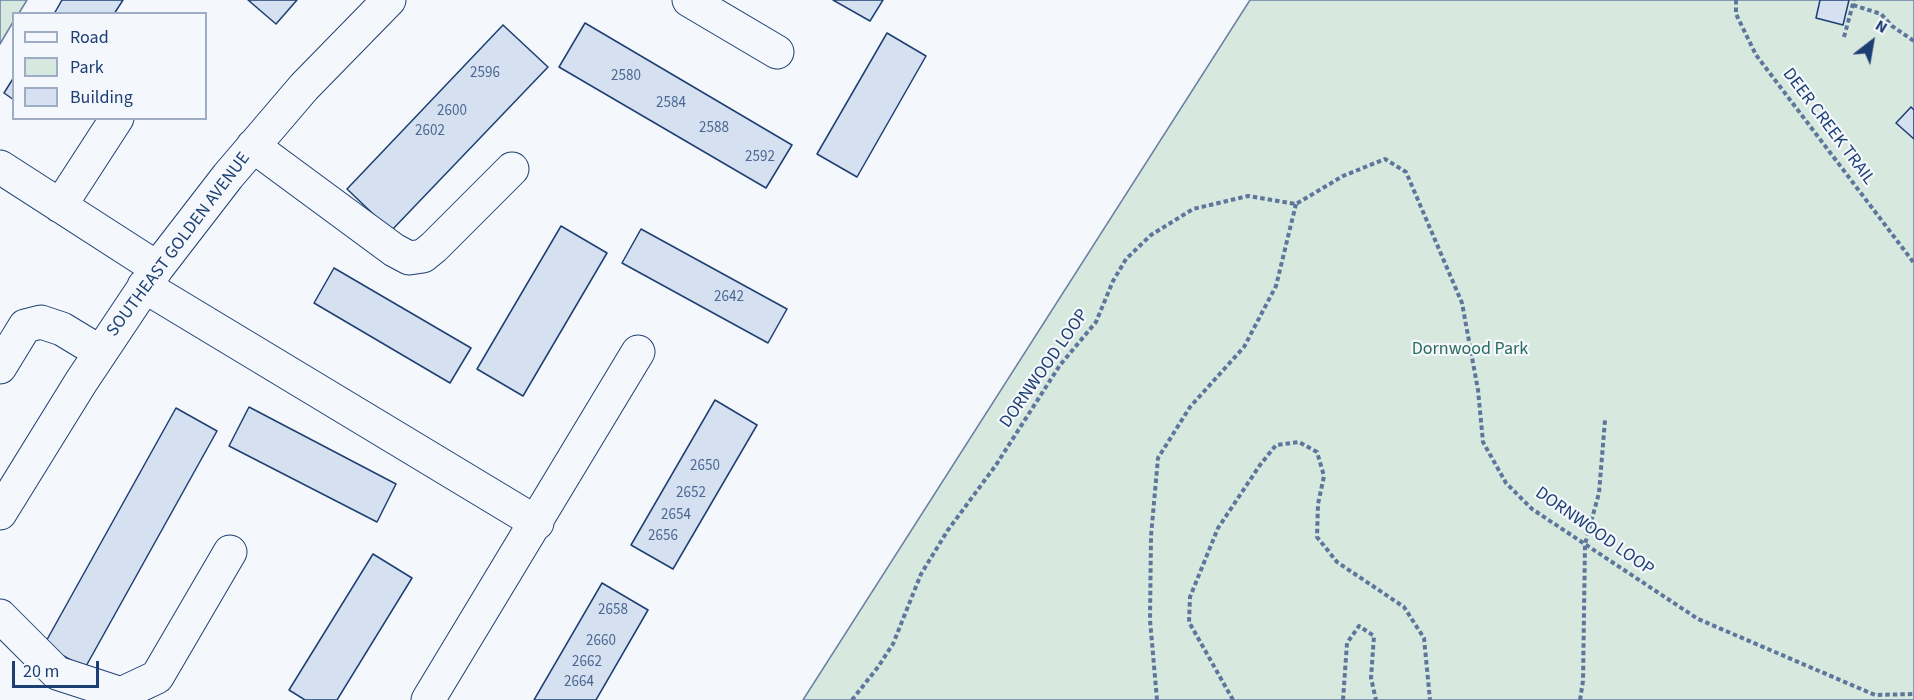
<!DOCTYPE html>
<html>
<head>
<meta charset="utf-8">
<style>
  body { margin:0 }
  #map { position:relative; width:1914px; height:700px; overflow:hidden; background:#f4f7fb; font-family:"Source Sans 3",sans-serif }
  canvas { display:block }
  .legend { position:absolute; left:12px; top:12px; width:195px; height:108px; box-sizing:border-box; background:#f4f7fb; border:2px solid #9eadc5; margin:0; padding:8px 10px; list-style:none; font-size:18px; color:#1d3f73 }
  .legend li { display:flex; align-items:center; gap:12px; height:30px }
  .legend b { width:30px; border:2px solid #9eadc5 }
  .north { position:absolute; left:1842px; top:12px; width:60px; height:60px; -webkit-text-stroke:4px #f4f7fb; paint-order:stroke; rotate:31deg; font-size:16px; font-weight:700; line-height:24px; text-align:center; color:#1d3f73 }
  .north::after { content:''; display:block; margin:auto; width:21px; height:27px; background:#1d3f73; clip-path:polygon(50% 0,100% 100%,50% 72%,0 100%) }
  .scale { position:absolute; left:12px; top:661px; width:87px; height:27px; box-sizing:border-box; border:3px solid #1d3f73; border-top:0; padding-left:8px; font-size:18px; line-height:21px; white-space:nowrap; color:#1d3f73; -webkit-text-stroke:4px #f4f7fb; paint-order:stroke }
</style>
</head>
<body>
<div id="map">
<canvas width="1914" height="700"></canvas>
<ul class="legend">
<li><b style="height:8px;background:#f4f7fb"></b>Road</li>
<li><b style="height:16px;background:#d7e8df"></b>Park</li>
<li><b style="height:16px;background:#d5e0f0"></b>Building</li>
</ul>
<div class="north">N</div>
<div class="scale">20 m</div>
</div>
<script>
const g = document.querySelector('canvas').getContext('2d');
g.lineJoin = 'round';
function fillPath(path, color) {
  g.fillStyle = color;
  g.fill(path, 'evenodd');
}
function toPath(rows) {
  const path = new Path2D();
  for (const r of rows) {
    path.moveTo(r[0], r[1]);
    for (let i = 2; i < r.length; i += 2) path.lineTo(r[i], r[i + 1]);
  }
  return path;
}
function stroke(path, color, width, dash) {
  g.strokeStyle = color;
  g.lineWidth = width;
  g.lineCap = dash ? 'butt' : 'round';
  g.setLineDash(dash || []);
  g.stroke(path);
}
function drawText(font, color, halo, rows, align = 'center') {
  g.font = font + ' "Source Sans 3",sans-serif';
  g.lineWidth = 4.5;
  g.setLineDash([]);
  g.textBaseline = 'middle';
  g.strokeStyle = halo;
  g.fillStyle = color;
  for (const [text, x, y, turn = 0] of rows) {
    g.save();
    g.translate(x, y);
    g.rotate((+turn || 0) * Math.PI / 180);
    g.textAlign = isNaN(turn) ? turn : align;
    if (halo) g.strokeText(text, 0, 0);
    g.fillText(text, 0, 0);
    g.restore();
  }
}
const green = toPath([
  [0,0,27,0,19,13,14,14,13,22,0,44,0,0],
  [1250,0,1914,0,1914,700,803,700,1250,0]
]);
fillPath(green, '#d7e8df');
stroke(green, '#687fa3', 1.5);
const building = toPath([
  [62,0,123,0,114,14,54,14,62,0],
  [248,0,297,0,276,24,248,0],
  [833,0,883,0,870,21,833,0],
  [1820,0,1849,0,1843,25,1816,18,1820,0],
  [585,23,792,145,766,188,559,67,585,23],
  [503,25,548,67,391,231,347,189,503,25],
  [887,33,926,56,857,177,817,154,887,33],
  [14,77,14,100,4,93,14,77],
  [1911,107,1914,110,1914,139,1896,123,1911,107],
  [561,226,607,253,523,396,477,369,561,226],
  [641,229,787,309,768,343,622,263,641,229],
  [334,268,471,348,450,383,314,303,334,268],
  [715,400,757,425,673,569,631,545,715,400],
  [249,407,396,484,377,522,229,446,249,407],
  [176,408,217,431,85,668,44,645,176,408],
  [373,554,412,578,337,700,305,700,289,690,373,554],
  [602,583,648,610,596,700,534,700,602,583]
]);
fillPath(building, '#d5e0f0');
stroke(building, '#1d3f73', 1.5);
const minor = toPath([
  [689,0,777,52],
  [253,146,394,250,409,258,423,256,434,247,512,169],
  [0,167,157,268],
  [60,206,117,118],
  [144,286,537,523],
  [0,367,25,326,41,322,62,329,100,352],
  [0,513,81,382,157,268,228,176,304,87,389,0],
  [0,616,57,673,121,694,157,677,230,552],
  [428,700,638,352]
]);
stroke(minor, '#1d3f73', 35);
stroke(toPath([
  [1736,0,1736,14,1756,55,1914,263],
  [1853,5,1881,14,1892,26,1914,41],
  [1844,37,1854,0],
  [852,700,878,667,893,644,921,574,948,530,996,465,1060,365,1096,322,1113,281,1126,259,1151,235,1193,209,1248,196,1296,204,1343,176,1385,159,1406,172,1462,303,1478,390,1483,442,1506,483,1532,509,1698,619,1875,695,1914,694],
  [1157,700,1150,620,1151,536,1158,458,1190,407,1244,347,1276,286,1296,204],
  [1233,700,1189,622,1190,597,1218,528,1260,465,1276,445,1299,442,1317,452,1324,476,1318,504,1317,537,1337,562,1404,607,1424,638,1430,700],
  [1343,700,1347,643,1359,626,1374,636,1371,678,1376,700],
  [1580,700,1583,681,1585,544,1599,493,1605,420]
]), '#5e769c', 4, [4.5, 3]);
stroke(minor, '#f4f7fb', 33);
drawText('15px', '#4b6792', null, [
  ["2596",485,74],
  ["2580",626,77],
  ["2584",671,104],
  ["2600",452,112],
  ["2588",714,129],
  ["2602",430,132],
  ["2592",760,158],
  ["2642",729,298],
  ["2650",705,467],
  ["2652",691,494],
  ["2654",676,516],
  ["2656",663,537],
  ["2658",613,611],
  ["2660",601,642],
  ["2662",587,663],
  ["2664",579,683]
]);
drawText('18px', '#1d3f73', '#f4f7fb', [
  ["DEER CREEK TRAIL",1828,127,53],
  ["SOUTHEAST GOLDEN AVENUE",179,245,-53],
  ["DORNWOOD LOOP",1045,369,-55],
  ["DORNWOOD LOOP",1594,532,35]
]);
drawText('18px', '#2c6c60', '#f4f7fb', [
  ["Dornwood Park",1470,350]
]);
</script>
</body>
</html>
